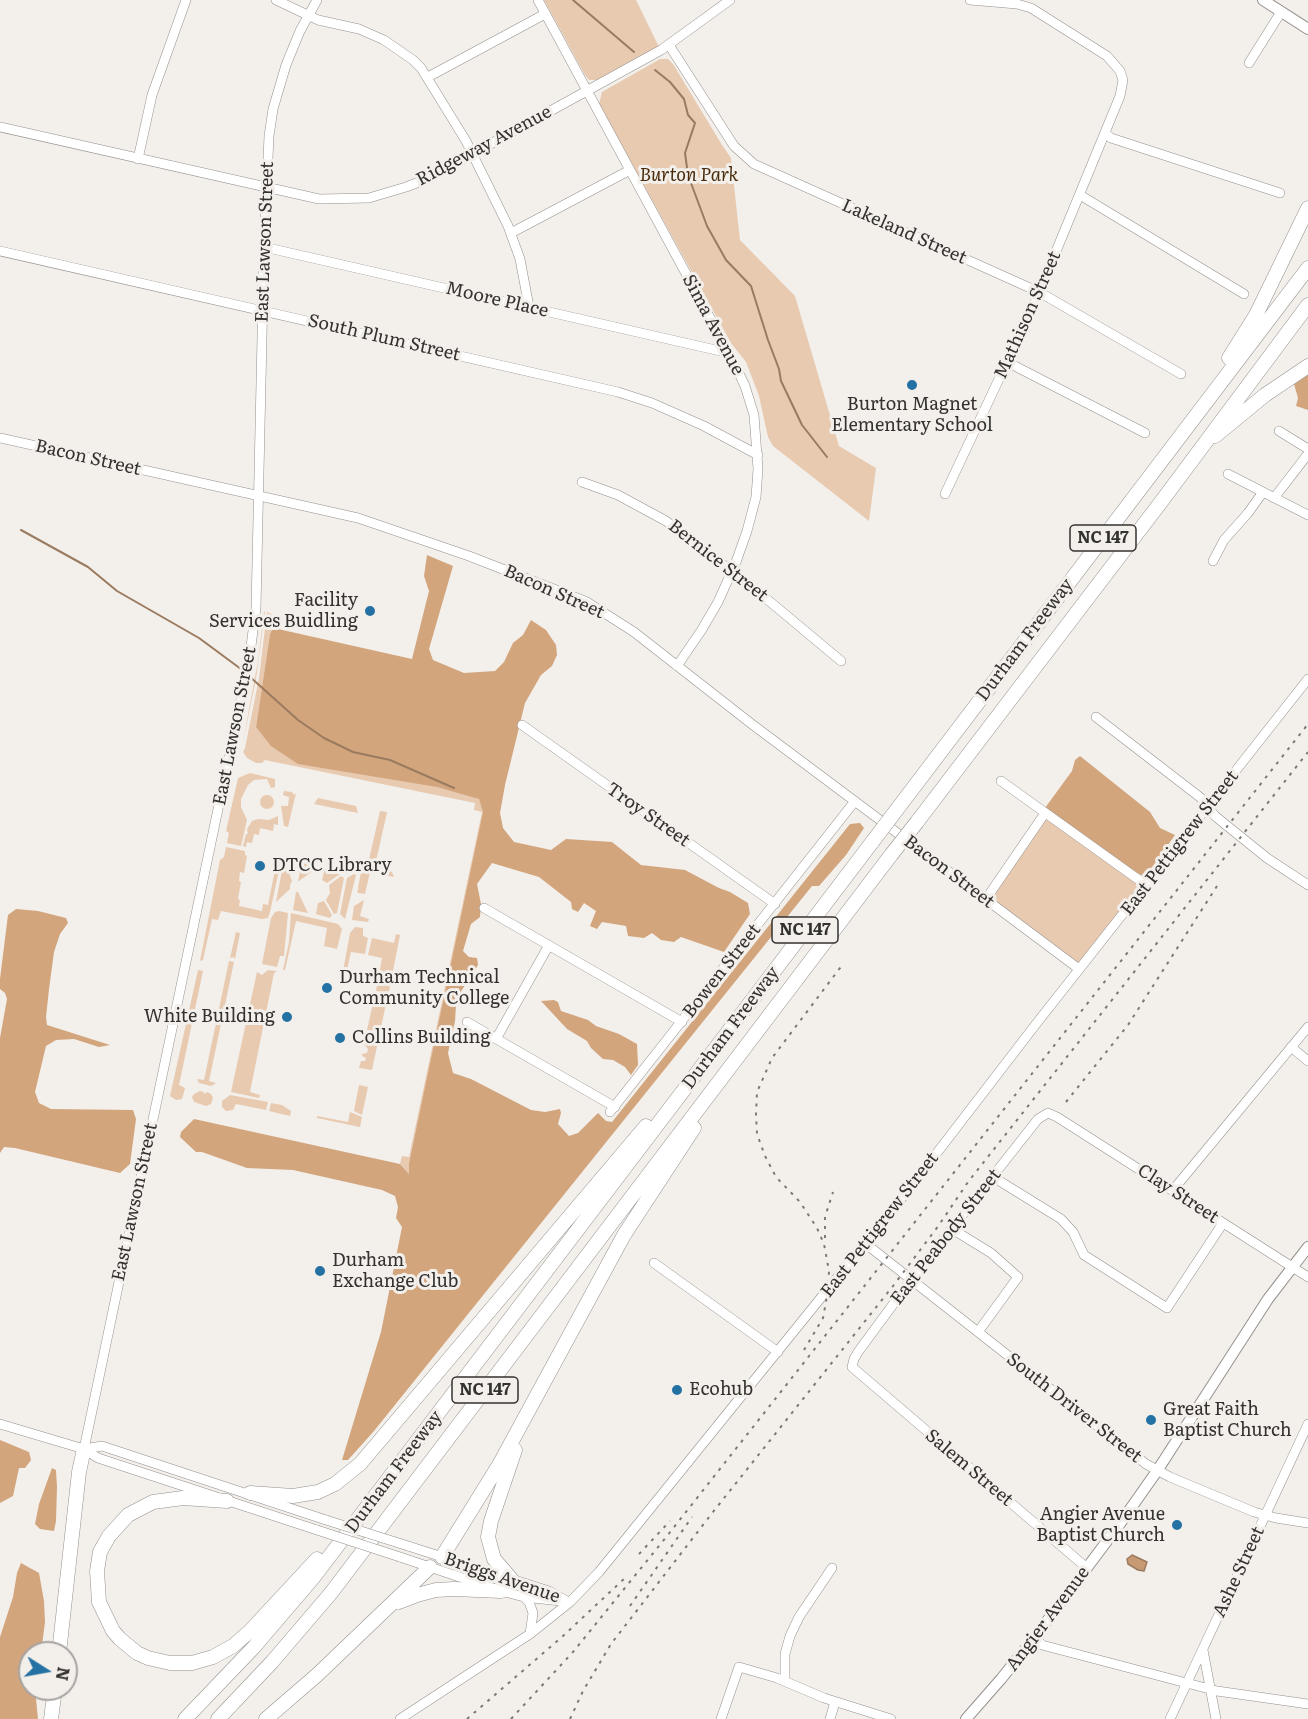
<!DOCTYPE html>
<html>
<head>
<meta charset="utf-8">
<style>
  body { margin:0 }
  #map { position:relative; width:1308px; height:1719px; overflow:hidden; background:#f3efeb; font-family:Literata,serif }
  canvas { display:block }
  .north { position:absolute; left:18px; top:1641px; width:60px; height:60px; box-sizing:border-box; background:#f3efeb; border:2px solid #a7a3a0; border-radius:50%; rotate:101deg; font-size:16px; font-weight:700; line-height:24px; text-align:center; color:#343230 }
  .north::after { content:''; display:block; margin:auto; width:21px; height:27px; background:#2471a3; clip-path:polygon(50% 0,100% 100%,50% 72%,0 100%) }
</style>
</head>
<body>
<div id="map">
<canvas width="1308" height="1719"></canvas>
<div class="north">N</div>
</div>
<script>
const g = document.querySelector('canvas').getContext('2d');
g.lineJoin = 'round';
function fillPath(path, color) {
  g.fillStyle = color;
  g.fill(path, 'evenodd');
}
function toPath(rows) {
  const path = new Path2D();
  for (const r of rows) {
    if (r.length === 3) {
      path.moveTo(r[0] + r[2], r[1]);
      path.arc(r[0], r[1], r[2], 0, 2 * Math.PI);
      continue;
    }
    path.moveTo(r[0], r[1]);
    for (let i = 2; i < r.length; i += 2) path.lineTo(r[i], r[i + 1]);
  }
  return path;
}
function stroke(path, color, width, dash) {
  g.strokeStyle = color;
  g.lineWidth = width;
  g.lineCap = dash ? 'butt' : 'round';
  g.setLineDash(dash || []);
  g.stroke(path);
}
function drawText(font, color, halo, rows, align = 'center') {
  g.font = font + ' Literata,serif';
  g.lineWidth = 6;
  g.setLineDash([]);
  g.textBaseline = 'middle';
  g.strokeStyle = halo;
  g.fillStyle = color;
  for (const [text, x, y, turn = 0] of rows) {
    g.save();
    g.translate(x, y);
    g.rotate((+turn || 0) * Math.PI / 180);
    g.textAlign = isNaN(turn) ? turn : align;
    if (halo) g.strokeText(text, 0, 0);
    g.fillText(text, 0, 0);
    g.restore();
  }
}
fillPath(toPath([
  [544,0,636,0,659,47,600,80,589,80,585,75],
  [660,59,668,59,673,64,722,145,731,158,740,240,795,296,839,446,876,468,869,521,773,446,768,437,759,396,746,362,731,343,599,104,602,92],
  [265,611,256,679,242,747,258,661,264,612],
  [267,612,277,617,270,634,256,727,437,787,470,795,479,799,484,812,409,1163,409,1174,400,1164,402,1156,409,1157,482,812,474,810,475,803,265,760,262,763,256,763,247,758,243,752,245,748,259,678],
  [250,773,275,779,275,787,271,788,267,779,254,780,248,785,241,799,241,807,247,820,241,846,227,843,229,833,226,831,238,778],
  [284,791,292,792,294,795,296,793,288,827,284,826,281,806,288,806,289,797,283,795],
  [267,802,7],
  [318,798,356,806,358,813,314,804],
  [380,811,387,812,375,866,368,864],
  [278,816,278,825,274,824,273,831,260,828,259,835,254,834,252,843,247,842,246,847,243,846,246,834,248,834,247,829,252,821,258,819,269,820],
  [1046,816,1143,885,1079,967,990,899],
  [226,847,245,851,245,855,247,856,244,873,240,872,239,881,241,882,238,899,240,900,239,906,262,911,263,904,268,905,277,860,281,861,270,912,268,918,262,919,221,911,218,920,212,919,203,960,200,961,220,860,224,857],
  [302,863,318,867,299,881,298,881],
  [283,865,286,865,292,881,290,885,290,889,276,902],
  [362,866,392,872,394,877,370,872,365,894,358,893,357,890,359,889,358,888],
  [325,868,340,871,340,874,327,883,322,880],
  [354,874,356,875,345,919,340,914,347,878],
  [341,876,344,878,337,913,334,914,326,900,330,893,329,885],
  [296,892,298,892,308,913,293,910],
  [364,900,360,916,369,919,368,922,352,920,354,906],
  [324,901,332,915,330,918,316,914,318,903],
  [279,911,288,913,284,956,280,956,277,967,262,964,271,918,275,912],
  [291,913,338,924,342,929,337,949,324,946,327,928,296,921,285,970,283,970,289,942],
  [355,927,363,928,363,936,368,938,365,954,351,952,344,983,341,982,350,933],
  [236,932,240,933,235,959,233,957,230,958],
  [396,934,400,935,389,991,385,993,376,991,382,958,368,955,372,938,394,943],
  [229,961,234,962,209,1081,216,1083,211,1086,199,1083,197,1079,204,1080],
  [198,970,203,971,179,1085,185,1088,184,1092,182,1099,176,1100,170,1096],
  [268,970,277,971,274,973,250,1092,260,1095,259,1098,231,1092,257,972,262,975],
  [375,994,387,999,372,1070,359,1068,361,1061,365,1061,366,1058,362,1056,362,1054,367,1053,368,1049,364,1044,369,1041,368,1035,371,1031,367,1030],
  [359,1085,368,1087,362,1115,354,1111],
  [200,1091,204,1092,204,1094,207,1092,211,1094,213,1098,211,1104,206,1106,194,1102,192,1097,194,1094],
  [230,1095,268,1102,266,1110,236,1104,233,1110,226,1111,222,1107,222,1101],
  [271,1103,282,1105,291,1111,290,1116,269,1111],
  [350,1112,362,1117,360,1127,317,1118,317,1116,348,1122]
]), '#e8cab1');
fillPath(toPath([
  [1308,374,1308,410,1296,406,1298,398,1294,384],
  [427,555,453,566,429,649,433,660,464,673,495,671,504,662,513,643,523,635,531,620,546,630,556,645,557,655,552,666,541,675,525,703,505,785,500,813,503,828,514,842,551,850,566,839,612,842,641,865,685,870,719,888,730,892,748,903,750,914,724,952,681,937,674,942,661,940,652,933,644,938,628,936,626,926,602,922,597,929,590,926,596,911,584,903,578,912,572,909,571,902,539,877,492,863,477,884,481,904,480,917,471,924,463,951,469,957,477,958,478,965,460,993,456,1005,455,1021,448,1053,453,1073,471,1079,531,1110,545,1112,560,1109,561,1113,558,1124,569,1136,578,1133,598,1113,606,1121,612,1122,850,824,860,823,864,828,846,855,819,886,812,886,374,1431,348,1460,342,1460,381,1332,402,1227,396,1218,398,1207,395,1196,382,1190,293,1170,247,1168,202,1152,196,1152,180,1137,181,1132,194,1119,400,1164,409,1174,409,1163,483,812,479,799,437,787,298,764,271,746,256,727,270,634,272,630,278,629,412,659,429,591,424,576],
  [1080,756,1150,812,1160,828,1175,835,1145,877,1130,869,1045,808,1072,771,1075,760],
  [16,909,38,911,66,918,68,923,60,934,54,952,49,989,46,1017,47,1025,110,1045,99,1047,74,1039,56,1040,46,1046,35,1092,39,1103,51,1109,133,1110,136,1119,130,1164,120,1173,15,1148,4,1147,0,1153,0,1038,7,999,5,993,0,989,0,979,8,915],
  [554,1000,558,1002,561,1011,588,1020,596,1026,619,1034,637,1044,638,1065,631,1075,625,1067,613,1060,603,1059,591,1048,587,1041,567,1029,541,1001],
  [0,1440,29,1452,31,1460,25,1468,19,1468,13,1496,0,1503],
  [52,1468,56,1470,57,1487,56,1521,54,1531,40,1529,35,1524,39,1504],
  [21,1563,39,1573,44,1601,45,1622,41,1653,30,1653,30,1689,35,1689,38,1719,0,1719,0,1637,13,1597,17,1573]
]), '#d2a57d');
const water = toPath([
  [1132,1555,1147,1562,1144,1571,1138,1570,1128,1564,1127,1559,1132,1555]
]);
fillPath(water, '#c79a73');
stroke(water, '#9b7b5f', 1.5);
stroke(toPath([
  [573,0,634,52],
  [655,70,670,82,684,99,688,115,695,123,685,153,688,175,707,226,726,260,751,286,768,340,779,369,781,381,802,425,827,457],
  [21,530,88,567,117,591,199,638,245,672],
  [249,676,298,720,324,738,353,752,390,760,454,788]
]), '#9b7b5f', 2);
const minor = toPath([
  [276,0,318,20,359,29,384,40,413,60,421,68,466,141,508,226,520,259,529,307],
  [538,0,729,353,745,386,754,415,758,469,756,497,747,531,736,562,718,602,701,631,677,666],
  [669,45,734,146,754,164,1039,292,1181,374],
  [1249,63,1281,12],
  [428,77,545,14],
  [0,127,319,199,369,198,406,187,427,179,661,50,730,0],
  [1105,133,1111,138,1280,193],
  [138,159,152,95,186,0],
  [1080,195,1244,294],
  [511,233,630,170],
  [264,247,729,353],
  [0,251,618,392,652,403,704,426,758,455],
  [1007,362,1145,433],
  [1279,431,1308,449],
  [0,438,358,518,469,556,587,602,634,632,753,725,1079,969],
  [1228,474,1308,515],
  [582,482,618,495,666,521,750,585,841,661],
  [945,494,1036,300,1120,96,1123,80,1120,71,1107,56,1031,8,1017,4,970,0],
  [1274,498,1308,454],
  [1213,561,1224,540,1248,513,1263,492],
  [1096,717,1201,798,1215,816,1267,858,1308,885],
  [522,725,775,904],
  [1001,781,1146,885],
  [986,899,1045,813],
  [484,908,682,1022],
  [467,1022,615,1107],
  [496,1039,549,945],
  [1291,1047,1308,1061],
  [610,1112,855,801],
  [993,1177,1061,1219,1073,1232,1084,1255,1167,1308,1223,1223],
  [1173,1190,1308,1027],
  [952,1229,991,1253,1018,1277,978,1332],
  [866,1244,1146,1464,1170,1477,1254,1512,1276,1518,1308,1523],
  [654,1263,778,1352],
  [0,1424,84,1449,98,1458,317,1530],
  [84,1449,249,661,256,608,264,247,269,136,273,109,286,65,300,31,317,0],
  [84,1449,102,1446,326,1520],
  [408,1546,549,1591,565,1600],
  [400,1557,501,1591,524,1597,570,1602],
  [1087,1568,852,1367,854,1359,858,1352,911,1280,1038,1119,1048,1113,1057,1117,1308,1277],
  [524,1597,529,1602,533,1613,530,1634],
  [1035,1637,1042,1645,1217,1691,1308,1704],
  [1203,1650,1216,1719],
  [785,1681,785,1654,790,1636,799,1617,832,1568],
  [400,1719,530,1634,570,1602,599,1572,913,1184,1036,1024,1308,679],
  [721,1719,739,1667,777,1678,824,1698,891,1719],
  [830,1719,835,1702],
  [1170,1719,1308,1424]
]);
const major = toPath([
  [1263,0,1308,29],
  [966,1719,1001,1679,1035,1637,1119,1525,1157,1471,1268,1299,1308,1247]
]);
const highway = toPath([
  [1229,358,1256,315,1308,208],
  [1215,436,1265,395,1308,366],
  [898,808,1308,268],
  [917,822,1161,502,1308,305],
  [250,1493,293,1496,318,1492,335,1484,360,1464,646,1126],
  [227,1501,183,1498,153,1502,128,1515,109,1536,100,1552,97,1571,99,1602,113,1631,120,1639,137,1653,148,1658,170,1663,192,1663,213,1657,233,1646,250,1631,317,1559],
  [442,1557,499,1465,624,1235,694,1128],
  [512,1580,494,1559,488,1537,491,1521,515,1450],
  [399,1602,417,1595,436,1590,454,1589,501,1591],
  [59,1653,79,1472,84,1449],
  [51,1719,55,1689],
  [185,1719,254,1647,313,1578,873,841],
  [218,1719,272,1662,331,1593,891,855],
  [266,1719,317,1675,430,1567]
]);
stroke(minor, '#94908d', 10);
stroke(major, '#94908d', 12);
stroke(highway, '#94908d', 15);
stroke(minor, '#fff', 9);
stroke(major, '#fff', 10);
stroke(highway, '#fff', 14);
stroke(toPath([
  [1066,1102,1128,1025,1217,886],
  [825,1238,825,1217,833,1192],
  [804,1350,823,1318,828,1291,829,1271,824,1244,817,1228,800,1202,776,1177,765,1156,757,1134,756,1115,757,1092,772,1058,843,964],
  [639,1554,670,1521],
  [630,1606,692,1517],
  [467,1719,563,1636,625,1578],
  [511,1719,573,1652,667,1536,1308,724],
  [570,1719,583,1691,611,1644,713,1512,893,1286,939,1225,968,1182,1308,752]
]), '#7b7875', 2, [3, 6]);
const minorBridge = toPath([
  [326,1520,408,1546],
  [317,1530,400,1557]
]);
const highwayBridge = toPath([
  [873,841,898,808],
  [891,855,917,822]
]);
stroke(minorBridge, '#94908d', 10, []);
stroke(highwayBridge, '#94908d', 15, []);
stroke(minorBridge, '#fff', 9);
stroke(highwayBridge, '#fff', 14);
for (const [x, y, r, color] of [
  [912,385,6,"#2471a3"],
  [370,611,6,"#2471a3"],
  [260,866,6,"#2471a3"],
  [327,988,6,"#2471a3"],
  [287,1017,6,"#2471a3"],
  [340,1038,6,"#2471a3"],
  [320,1271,6,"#2471a3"],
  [677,1390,6,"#2471a3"],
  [1151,1420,6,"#2471a3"],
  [1177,1525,6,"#2471a3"]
]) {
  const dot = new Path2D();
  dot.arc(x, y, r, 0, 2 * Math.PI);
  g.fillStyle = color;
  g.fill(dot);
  stroke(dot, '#f3efeb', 2);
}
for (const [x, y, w] of [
  [1103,538,66],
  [805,930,66],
  [485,1390,66]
]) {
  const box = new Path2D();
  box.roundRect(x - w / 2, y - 13, w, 26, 4.5);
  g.fillStyle = '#f3efeb';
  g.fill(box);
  stroke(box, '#343230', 1.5);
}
drawText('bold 16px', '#343230', null, [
  ["NC 147",1103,538],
  ["NC 147",805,930],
  ["NC 147",485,1390]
]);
drawText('18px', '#343230', '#f3efeb', [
  ["Ridgeway Avenue",484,146,-28],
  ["Lakeland Street",904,232,24],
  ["East Lawson Street",265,242,-88],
  ["Moore Place",497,300,13],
  ["Mathison Street",1028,315,-66],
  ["Sima Avenue",713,325,62],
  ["South Plum Street",384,338,13],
  ["Bacon Street",88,458,13],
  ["Bernice Street",718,561,38],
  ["Bacon Street",554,592,24],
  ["Durham Freeway",1025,640,-53],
  ["East Lawson Street",235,726,-79],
  ["Troy Street",648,815,35],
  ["East Pettigrew Street",1180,843,-52],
  ["Bacon Street",949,872,37],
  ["Bowen Street",722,971,-52],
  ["Durham Freeway",731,1028,-53],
  ["Clay Street",1178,1194,33],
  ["East Lawson Street",135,1202,-78],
  ["East Pettigrew Street",880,1225,-52],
  ["East Peabody Street",946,1237,-52],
  ["South Driver Street",1074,1408,38],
  ["Salem Street",969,1468,40],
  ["Durham Freeway",394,1472,-53],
  ["Ashe Street",1239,1572,-65],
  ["Briggs Avenue",502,1578,19],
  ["Angier Avenue",1048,1619,-53]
]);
drawText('italic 18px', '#4a2c0c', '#f3efeb', [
  ["Burton Park",689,176]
]);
drawText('18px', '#343230', '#f3efeb', [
  ["Burton Magnet",912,405,"center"],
  ["Elementary School",912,426,"center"],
  ["Facility",358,601,"right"],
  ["Services Buidling",358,622,"right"],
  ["DTCC Library",272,866],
  ["Durham Technical",339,978],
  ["Community College",339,999],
  ["White Building",275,1017,"right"],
  ["Collins Building",352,1038],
  ["Durham",332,1261],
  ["Exchange Club",332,1282],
  ["Ecohub",689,1390],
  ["Great Faith",1163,1410],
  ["Baptist Church",1163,1431],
  ["Angier Avenue",1165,1515,"right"],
  ["Baptist Church",1165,1536,"right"]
], 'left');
</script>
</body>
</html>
